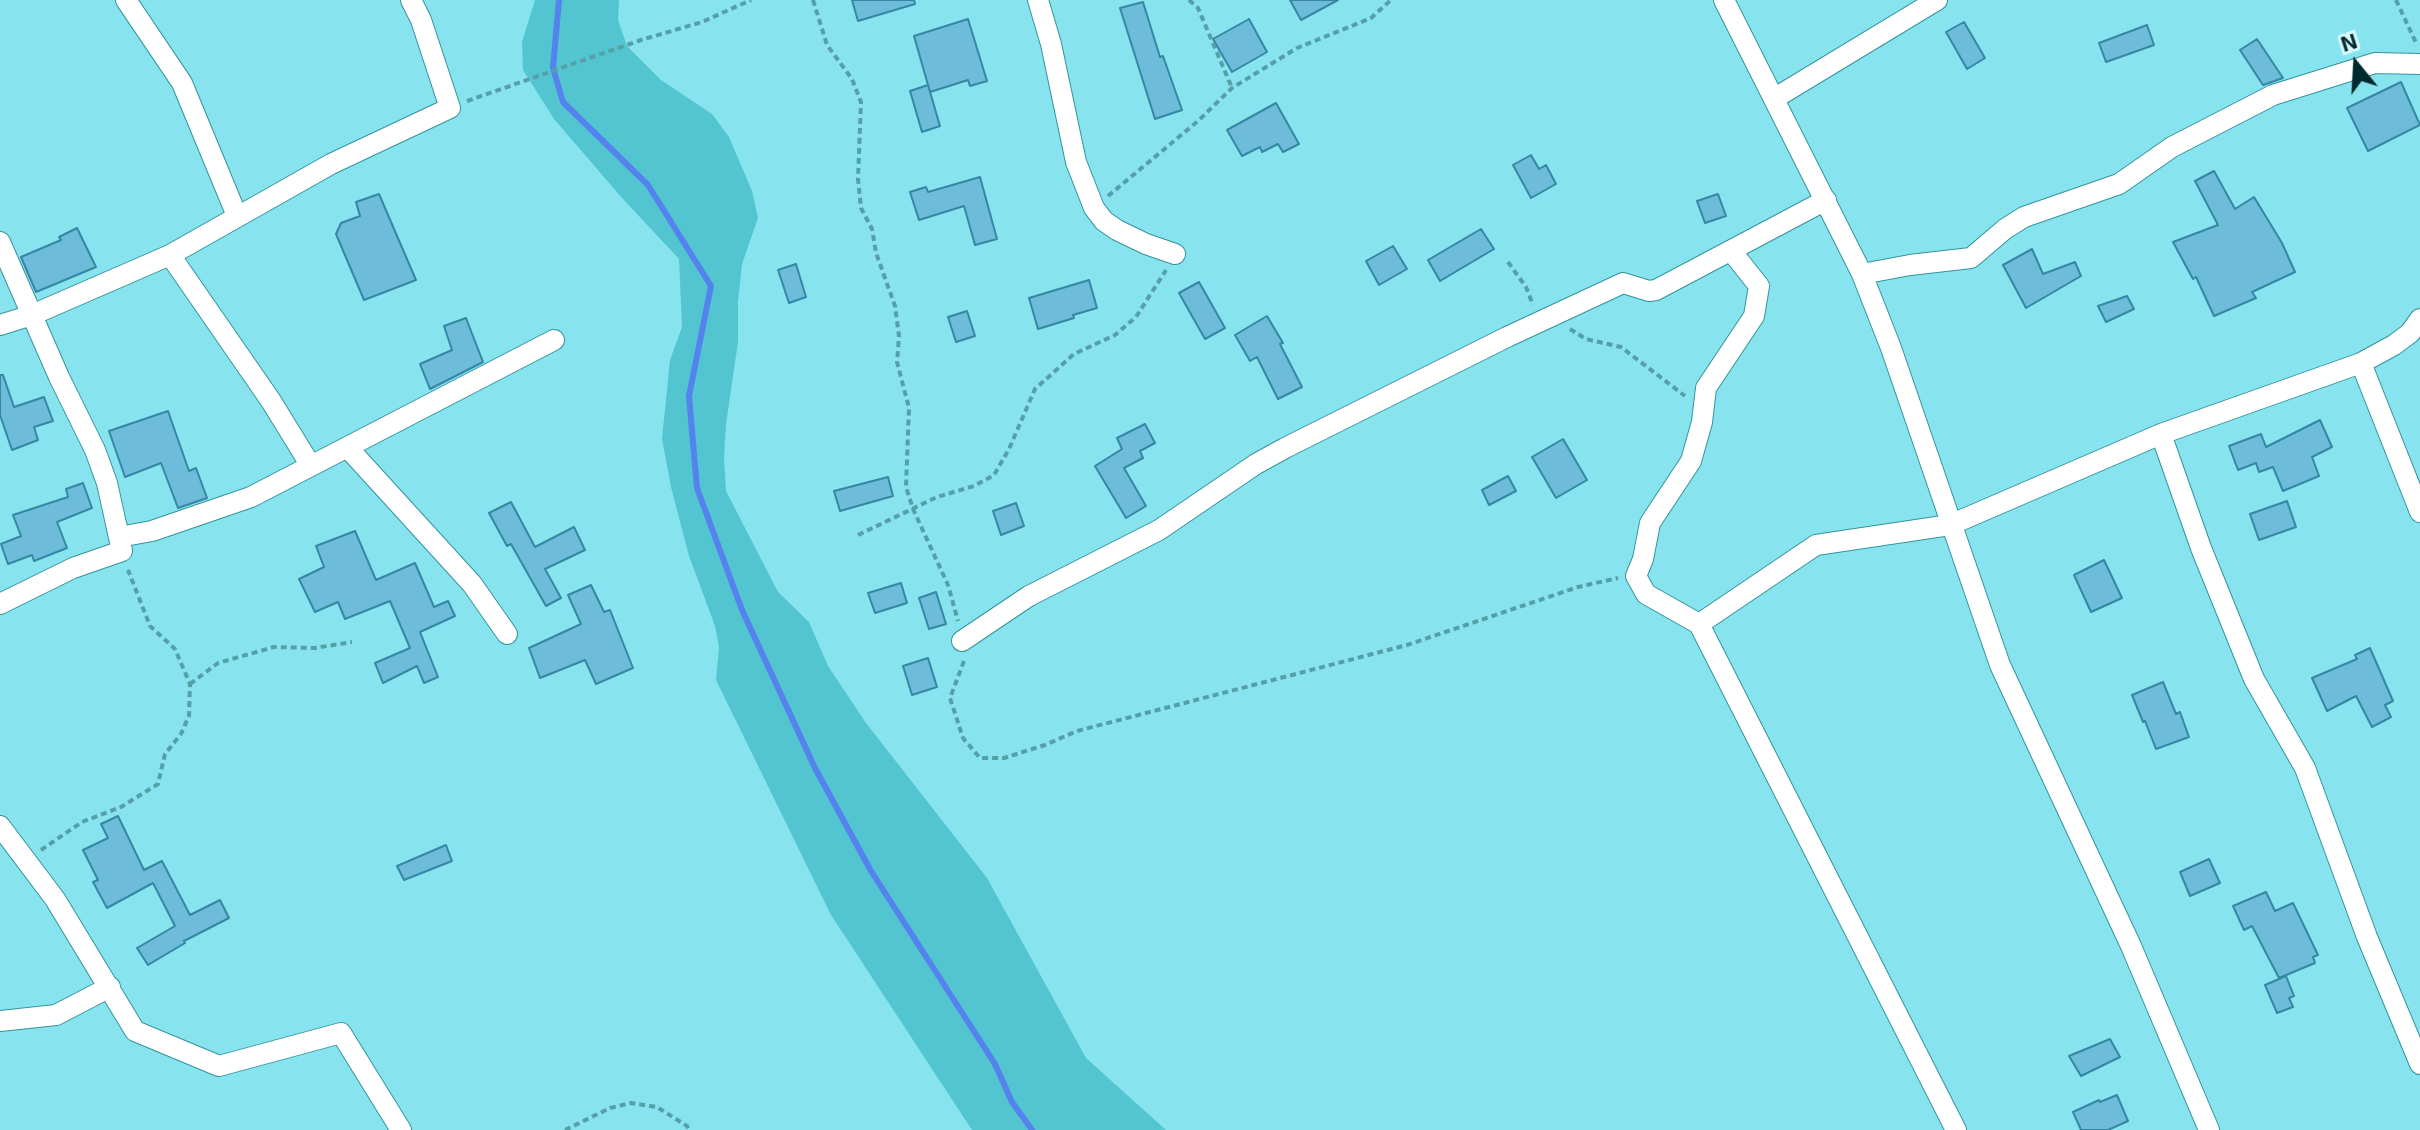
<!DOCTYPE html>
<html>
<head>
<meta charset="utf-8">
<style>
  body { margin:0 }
  #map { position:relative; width:2420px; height:1130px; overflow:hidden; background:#87e4ee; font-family:"Exo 2",sans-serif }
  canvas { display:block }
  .north { position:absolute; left:2316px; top:24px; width:80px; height:80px; -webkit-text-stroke:6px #d8fbfe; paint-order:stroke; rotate:342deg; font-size:22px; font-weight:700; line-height:32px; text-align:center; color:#002a2e }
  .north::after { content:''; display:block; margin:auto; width:28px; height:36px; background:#002a2e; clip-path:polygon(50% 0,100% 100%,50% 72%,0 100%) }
</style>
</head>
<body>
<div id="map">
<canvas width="2420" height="1130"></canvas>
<div class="north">N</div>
</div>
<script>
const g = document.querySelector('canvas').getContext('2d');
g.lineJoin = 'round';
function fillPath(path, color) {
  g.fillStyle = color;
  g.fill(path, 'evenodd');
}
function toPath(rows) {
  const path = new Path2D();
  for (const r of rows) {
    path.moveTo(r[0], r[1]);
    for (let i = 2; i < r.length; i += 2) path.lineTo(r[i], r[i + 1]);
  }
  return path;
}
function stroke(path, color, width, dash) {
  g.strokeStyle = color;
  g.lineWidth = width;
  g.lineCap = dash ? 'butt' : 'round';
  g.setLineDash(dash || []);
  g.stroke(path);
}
fillPath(toPath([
  [535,0,619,0,618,20,627,46,661,80,712,114,729,137,752,191,758,218,742,264,738,302,738,342,726,424,724,458,726,491,778,592,809,622,828,666,866,723,987,878,1086,1058,1166,1130,972,1130,831,915,716,680,719,647,715,626,689,556,671,487,662,439,670,360,682,327,679,259,623,199,554,119,523,70,522,42]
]), '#52c5d0');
stroke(toPath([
  [559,0,553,68,563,102,648,185,711,286,689,396,697,488,742,610,815,768,871,871,995,1064,1012,1102,1032,1130]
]), '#5583ee', 6);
const building = toPath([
  [852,0,914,0,915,4,858,21,852,0],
  [1290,0,1338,0,1301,20,1290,0],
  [1143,2,1160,57,1163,56,1182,110,1155,119,1120,8,1143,2],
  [968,19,987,81,970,86,968,80,930,92,914,36,968,19],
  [1249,19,1267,52,1232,72,1213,39,1249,19],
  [1964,22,1985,58,1967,69,1946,32,1964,22],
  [2147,25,2154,45,2106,62,2099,43,2147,25],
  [2257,39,2283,78,2263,85,2240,50,2257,39],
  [2401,82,2420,125,2368,151,2347,108,2401,82],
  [928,85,940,126,922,132,910,91,928,85],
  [1276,103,1299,144,1283,152,1278,144,1262,152,1260,147,1242,156,1227,130,1276,103],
  [1531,155,1539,169,1546,165,1556,184,1531,198,1513,165,1531,155],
  [2214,171,2235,209,2254,197,2282,243,2295,272,2252,292,2256,298,2214,316,2196,277,2193,279,2173,242,2218,225,2195,181,2214,171],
  [980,177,997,239,975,245,964,206,919,220,910,192,926,187,928,192,980,177],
  [379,194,416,280,364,300,336,234,341,223,360,216,356,202,379,194],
  [1718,194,1726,216,1705,223,1697,201,1718,194],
  [77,228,96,267,36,292,21,257,61,240,59,237,77,228],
  [1481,229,1494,249,1440,281,1428,260,1481,229],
  [1393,246,1407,269,1379,285,1366,261,1393,246],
  [2032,249,2043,274,2075,262,2081,276,2026,308,2003,265,2032,249],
  [796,264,806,297,789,303,778,270,796,264],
  [1089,280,1097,308,1073,315,1074,318,1038,329,1029,298,1089,280],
  [1199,282,1225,328,1205,339,1179,293,1199,282],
  [2127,296,2134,309,2106,322,2098,306,2127,296],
  [967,311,975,336,956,342,948,317,967,311],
  [1267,316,1283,343,1280,344,1302,387,1278,399,1257,357,1250,361,1235,335,1267,316],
  [466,318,483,362,430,389,420,364,452,350,444,326,466,318],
  [0,375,3,375,14,407,44,397,53,421,34,427,38,440,12,450,0,415,0,375],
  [168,411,189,471,196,468,207,498,178,508,161,463,125,477,109,431,168,411],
  [2320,420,2332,447,2312,457,2319,476,2283,491,2273,467,2259,472,2256,463,2238,470,2229,446,2261,434,2266,447,2320,420],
  [1145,424,1155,443,1140,451,1143,458,1124,468,1146,506,1126,518,1095,466,1122,449,1117,438,1145,424],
  [1563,439,1587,480,1556,498,1532,457,1563,439],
  [1508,476,1516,491,1489,505,1482,490,1508,476],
  [888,477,893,496,840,511,834,491,888,477],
  [83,483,92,508,57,522,67,548,34,561,32,555,8,564,1,544,21,536,13,515,68,497,66,489,83,483],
  [2287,501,2296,527,2259,540,2250,514,2287,501],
  [511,502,535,547,574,527,585,550,545,569,561,598,546,606,511,544,507,546,489,513,511,502],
  [1016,503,1024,526,1001,535,993,511,1016,503],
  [355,531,376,580,415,563,434,607,448,601,455,616,420,632,438,677,424,683,417,666,383,683,375,663,410,648,390,601,345,619,338,602,315,612,299,579,324,567,316,546,355,531],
  [2104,560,2122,598,2091,612,2074,575,2104,560],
  [901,583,907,603,875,613,868,593,901,583],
  [591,585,604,612,610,610,633,668,596,684,585,660,540,678,529,648,581,624,568,595,591,585],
  [936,592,946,624,929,629,919,598,936,592],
  [2370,648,2393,701,2385,705,2391,717,2372,727,2356,696,2327,711,2312,678,2357,659,2355,655,2370,648],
  [928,658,937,687,912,695,903,666,928,658],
  [2163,682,2176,714,2180,712,2189,737,2156,749,2145,721,2143,722,2132,695,2163,682],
  [118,816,144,870,162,861,190,915,220,900,229,918,184,941,185,943,148,965,137,948,175,926,153,883,107,908,93,882,98,880,83,850,108,838,101,824,118,816],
  [446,845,452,861,404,880,397,866,446,845],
  [2209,859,2220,883,2190,896,2180,872,2209,859],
  [2266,892,2275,911,2293,903,2318,955,2313,957,2315,963,2279,978,2252,926,2244,930,2233,906,2266,892],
  [2286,976,2294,996,2289,998,2293,1007,2277,1013,2265,985,2286,976],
  [2110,1039,2120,1057,2081,1076,2069,1056,2110,1039],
  [2117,1095,2128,1121,2108,1130,2081,1130,2073,1112,2099,1100,2100,1102,2117,1095]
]);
fillPath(building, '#6cbcda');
stroke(building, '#3587a3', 2);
const street = toPath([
  [126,0,182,83,237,216],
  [1038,0,1051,44,1076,162,1094,208,1104,221,1117,230,1146,244,1175,254],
  [1724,0,1862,274,1891,348,2000,665,2131,946,2209,1130],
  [1775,98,1937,0],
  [0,242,59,377,95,450,107,483,122,551,73,568,0,604],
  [1732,252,1759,286,1754,316,1706,388,1702,422,1691,461,1650,523,1643,559,1636,576,1646,594,1699,624,1956,1130],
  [170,255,271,401,311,466],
  [1862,274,1910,265,1971,258,2005,229,2024,217,2119,184,2172,147,2273,95,2375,63,2420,64],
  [2420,319,2410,333,2394,345,2361,363,2420,512],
  [0,325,32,315,170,255,331,164,450,108,421,20,411,0],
  [2161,434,2201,548,2254,679,2305,768,2367,937,2420,1064],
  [348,448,472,584,507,634],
  [119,537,152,531,251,497,554,340],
  [1699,624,1816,545,1950,525,2161,434,2361,363],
  [962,641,1029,596,1159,530,1256,464,1285,448,1507,337,1623,283,1649,291,1656,290,1826,200],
  [0,826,55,899,135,1031,219,1066,341,1033,401,1130],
  [0,1021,56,1015,110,987]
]);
stroke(street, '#33949e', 22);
stroke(toPath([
  [813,0,827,45,852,79,861,102,858,179,861,208,872,229,876,253,895,306,899,336,897,362,909,408,906,487,913,509,948,585,958,621],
  [1189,0,1198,8,1232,88],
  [2396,0,2417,45],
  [467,101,641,40,702,22,751,0],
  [1108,196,1198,121,1232,88,1297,48,1371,18,1391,0],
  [1508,262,1526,287,1533,305],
  [1570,329,1586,339,1621,347,1685,396],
  [858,535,937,497,974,486,994,475,1009,449,1035,389,1074,354,1115,335,1136,317,1166,270],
  [964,661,950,698,963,738,980,758,1004,758,1045,745,1077,731,1407,645,1578,587,1618,578],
  [190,684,218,663,274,647,315,648,352,642],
  [41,850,82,822,121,807,158,784,165,754,181,734,189,716,190,684,175,649,150,626,128,570],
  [565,1130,610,1108,631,1103,657,1107,687,1126,689,1130]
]), '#55a0a8', 4, [6, 4]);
stroke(street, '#fff', 20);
</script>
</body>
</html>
